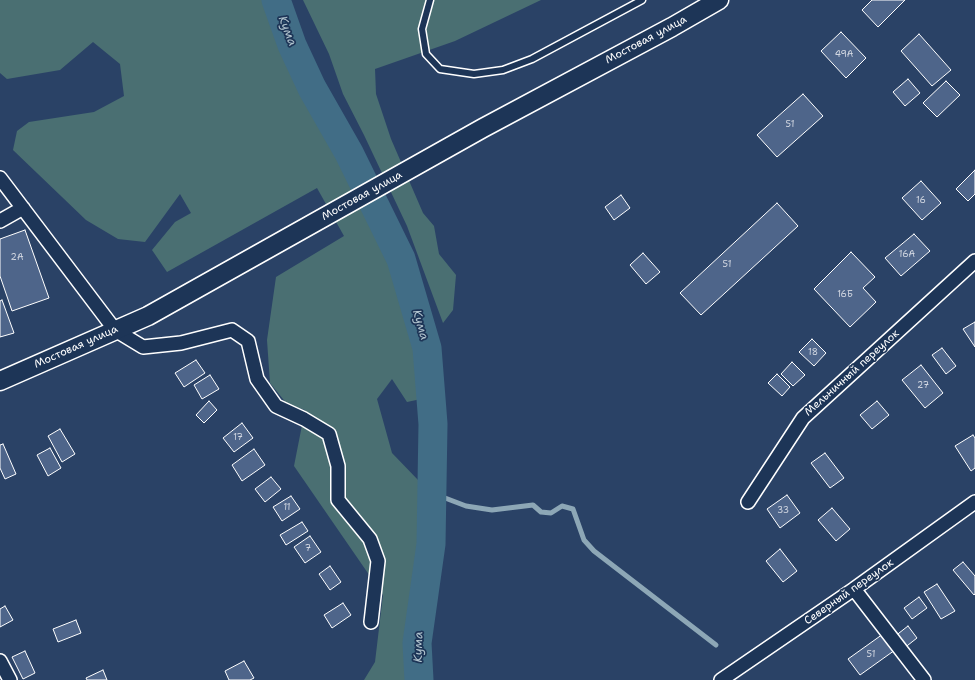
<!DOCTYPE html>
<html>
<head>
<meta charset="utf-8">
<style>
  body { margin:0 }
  canvas { display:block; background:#2a4266 }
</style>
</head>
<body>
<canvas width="975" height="680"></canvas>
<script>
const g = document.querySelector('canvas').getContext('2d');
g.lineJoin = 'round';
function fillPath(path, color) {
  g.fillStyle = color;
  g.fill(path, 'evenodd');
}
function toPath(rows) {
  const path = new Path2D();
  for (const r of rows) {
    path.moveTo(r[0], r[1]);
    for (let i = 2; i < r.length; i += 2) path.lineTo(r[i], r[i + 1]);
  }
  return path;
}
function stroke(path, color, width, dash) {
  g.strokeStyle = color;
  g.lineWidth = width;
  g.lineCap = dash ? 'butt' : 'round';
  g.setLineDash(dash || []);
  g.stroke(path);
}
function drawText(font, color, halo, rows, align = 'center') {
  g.font = font + ' "Shantell Sans",sans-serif';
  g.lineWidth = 3.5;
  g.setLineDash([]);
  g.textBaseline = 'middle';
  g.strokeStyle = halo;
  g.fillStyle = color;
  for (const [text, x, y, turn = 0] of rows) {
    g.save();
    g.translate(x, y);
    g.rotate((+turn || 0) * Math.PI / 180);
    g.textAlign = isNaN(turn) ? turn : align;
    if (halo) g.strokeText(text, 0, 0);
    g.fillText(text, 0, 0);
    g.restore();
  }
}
fillPath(toPath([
  [0,0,263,0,281,51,336,148,380,239,413,335,426,381,421,399,407,402,392,379,377,399,392,453,419,481,420,538,408,644,411,680,364,680,375,662,383,595,294,466,305,410,287,404,270,383,267,340,276,277,344,236,317,188,167,272,152,250,175,222,191,213,180,194,145,242,118,239,86,220,13,150,17,131,29,122,94,112,124,96,120,64,93,42,60,70,7,79,0,73],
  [303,0,541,0,455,41,375,69,376,94,391,139,423,213,434,226,439,254,456,275,453,310,443,323,407,226,364,135,343,94,329,54]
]), '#4a6f72');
stroke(toPath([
  [432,493,466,506,492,510,533,505,541,512,551,513,562,506,573,509,584,540,594,551,716,645]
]), '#8da7b6', 5);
stroke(toPath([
  [276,0,292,45,312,88,349,153,401,259,427,348,433,424,431,544,417,643,419,680]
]), '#416d86', 29);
const building = toPath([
  [872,0,905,0,878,27,862,10,872,0],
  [841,32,866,58,846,78,821,51,841,32],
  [919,34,951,70,932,86,901,51,919,34],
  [908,79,920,93,905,106,893,92,908,79],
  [946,81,960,95,937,117,923,103,946,81],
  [803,94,823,116,777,157,757,135,803,94],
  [975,170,975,194,968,201,956,189,975,170],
  [921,181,941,203,922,220,902,198,921,181],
  [621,195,630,208,614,220,605,207,621,195],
  [777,203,798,226,701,315,680,293,777,203],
  [25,230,49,298,12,311,0,276,0,239,25,230],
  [914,234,930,251,901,276,885,258,914,234],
  [851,252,875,277,863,288,876,302,850,327,814,289,851,252],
  [643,253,660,272,646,284,630,265,643,253],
  [2,300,14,333,0,337,0,301,2,300],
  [975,322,975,347,963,329,975,322],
  [812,339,826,353,814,366,799,352,812,339],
  [942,348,956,366,946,374,932,355,942,348],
  [196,360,205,373,184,387,175,373,196,360],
  [792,362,805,375,793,386,781,374,792,362],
  [921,365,943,393,925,408,902,380,921,365],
  [777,374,790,387,782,396,768,383,777,374],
  [210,375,219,389,202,399,194,385,210,375],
  [209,401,217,410,204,423,196,415,209,401],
  [877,401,889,415,872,429,860,415,877,401],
  [242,423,253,438,234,452,223,438,242,423],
  [60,429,75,454,62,462,48,436,60,429],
  [973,435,975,438,975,468,971,471,955,446,973,435],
  [3,444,16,474,5,479,0,468,0,445,3,444],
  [50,448,61,468,48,476,37,455,50,448],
  [254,449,265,465,242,481,232,465,254,449],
  [825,453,844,478,830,488,811,463,825,453],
  [271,477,281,489,265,502,255,489,271,477],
  [787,495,800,513,780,528,767,509,787,495],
  [291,496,300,509,282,521,273,507,291,496],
  [832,508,850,529,836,541,818,520,832,508],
  [302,522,308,531,286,545,280,535,302,522],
  [310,536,321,552,305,563,294,547,310,536],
  [780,549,797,571,783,582,766,561,780,549],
  [963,562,975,576,975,594,974,595,953,570,963,562],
  [330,566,341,582,330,590,319,574,330,566],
  [937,584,955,611,941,619,924,592,937,584],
  [919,597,927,608,912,619,904,608,919,597],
  [343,603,351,615,332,628,324,615,343,603],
  [5,606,13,620,0,627,0,609,5,606],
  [76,620,81,633,58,642,53,629,76,620],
  [908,626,917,638,903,649,894,637,908,626],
  [883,634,895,650,860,675,848,659,883,634],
  [25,651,35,673,23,679,12,657,25,651],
  [244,661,254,678,250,680,229,680,225,671,244,661],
  [103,670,107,680,87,680,86,678,103,670]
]);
fillPath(building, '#4e658a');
stroke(building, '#fff', 1);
const service = toPath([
  [430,0,422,29,426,54,440,69,474,74,503,70,532,59,642,0]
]);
const minor = toPath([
  [0,178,115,330,143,347,181,343,232,330,248,341,257,379,276,406,304,419,329,434,338,466,338,500,370,539,378,561,371,622],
  [0,221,23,208],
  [748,502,803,418,975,261],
  [854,589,924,680],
  [0,661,10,680],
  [721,680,854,589,975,502]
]);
const secondary = toPath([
  [0,381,148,316,483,128,672,27,719,0]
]);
stroke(service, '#fff', 9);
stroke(minor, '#fff', 16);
stroke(secondary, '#fff', 21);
stroke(service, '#1d3557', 6);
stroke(minor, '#1d3557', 13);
stroke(secondary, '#1d3557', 18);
drawText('9px', '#d3d8e2', null, [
  ["49А",844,55],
  ["51",790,125],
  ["16",921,201],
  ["16А",907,255],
  ["2А",17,258],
  ["51",727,265],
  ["16Б",845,295],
  ["18",813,353],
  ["27",923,386],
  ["17",238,438],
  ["11",287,508],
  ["33",783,511],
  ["7",308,549],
  ["51",871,655]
]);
drawText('11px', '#fff', '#1d3557', [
  ["Мостовая улица",646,40,-28],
  ["Мостовая улица",362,196,-29],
  ["Мостовая улица",76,347,-24],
  ["Мельничный переулок",852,373,-42],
  ["Северный переулок",849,592,-35]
]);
drawText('italic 12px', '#b3c5cf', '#1d3557', [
  ["Кума",287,31,69],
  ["Кума",420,325,74],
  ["Кума",419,647,-89]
]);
</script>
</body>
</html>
